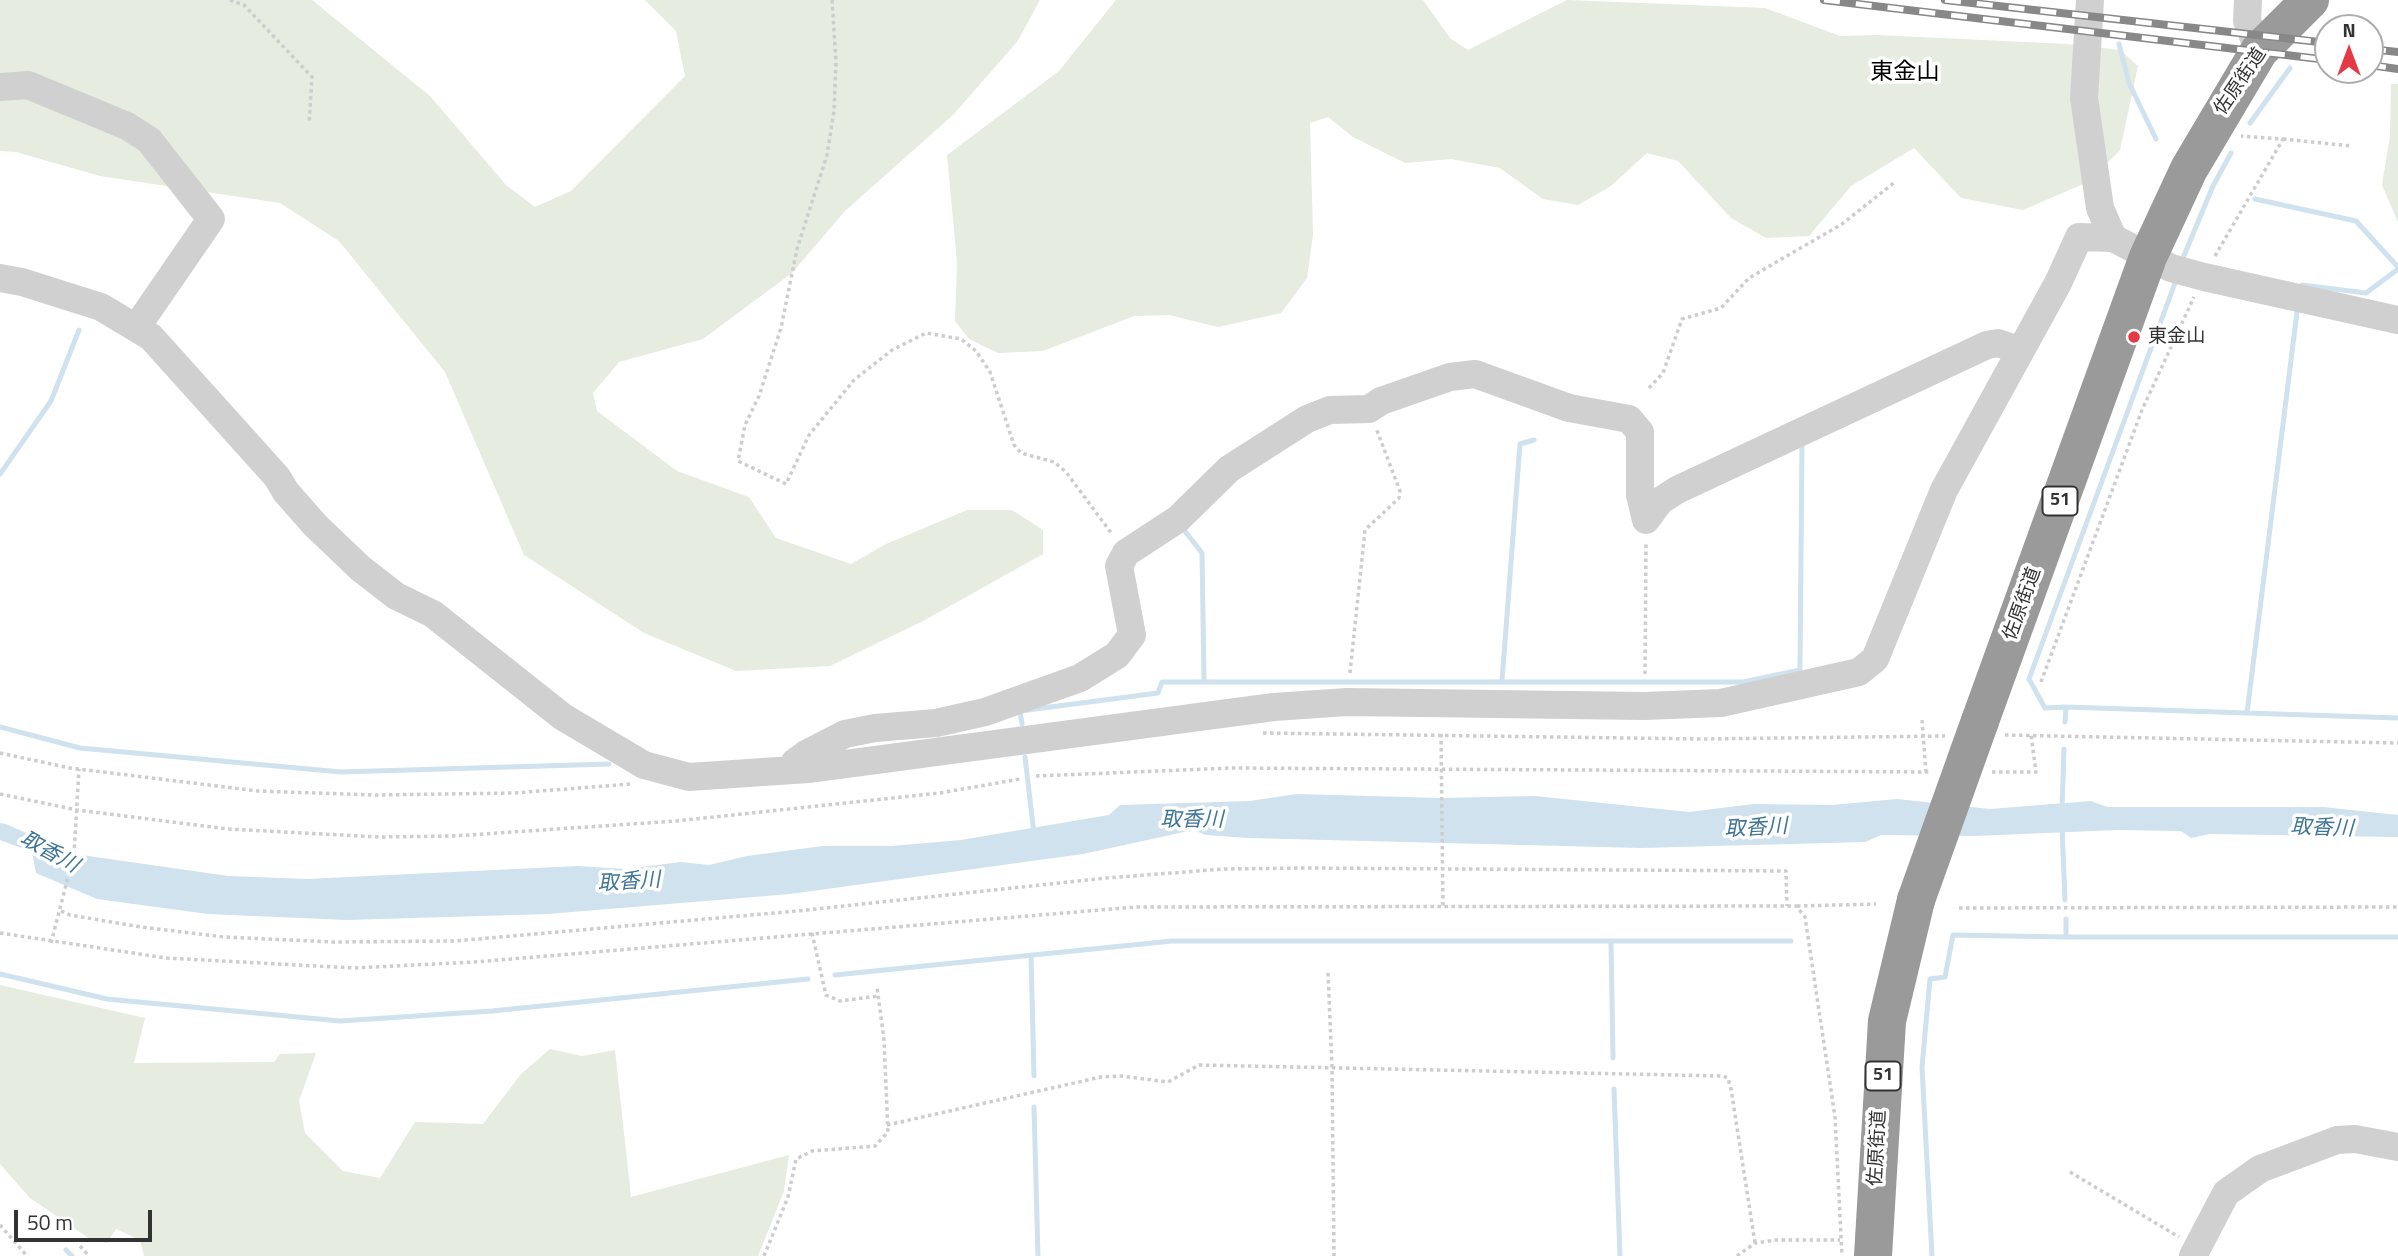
<!DOCTYPE html>
<html>
<head>
<meta charset="utf-8">
<style>
  body { margin:0 }
  #map { position:relative; width:2398px; height:1256px; overflow:hidden; background:#fff; font-family:"Titillium Web",sans-serif }
  canvas { display:block }
  .north { position:absolute; left:2314px; top:14px; width:70px; height:70px; box-sizing:border-box; background:#fff; border:2px solid #adadad; border-radius:50%; rotate:0deg; font-size:19px; font-weight:700; line-height:28px; text-align:center; color:#333 }
  .north::after { content:''; display:block; margin:auto; width:24px; height:32px; background:#e63946; clip-path:polygon(50% 0,100% 100%,50% 72%,0 100%) }
  .scale { position:absolute; left:14px; top:1210px; width:138px; height:32px; box-sizing:border-box; border:4px solid #333; border-top:0; padding-left:9px; font-size:21px; line-height:24px; white-space:nowrap; color:#333; -webkit-text-stroke:5px #fff; paint-order:stroke }
</style>
</head>
<body>
<div id="map">
<canvas width="2398" height="1256"></canvas>
<div class="north">N</div>
<div class="scale">50 m</div>
</div>
<script>
const g = document.querySelector('canvas').getContext('2d');
g.lineJoin = 'round';
function fillPath(path, color) {
  g.fillStyle = color;
  g.fill(path, 'evenodd');
}
function toPath(rows) {
  const path = new Path2D();
  for (const r of rows) {
    path.moveTo(r[0], r[1]);
    for (let i = 2; i < r.length; i += 2) path.lineTo(r[i], r[i + 1]);
  }
  return path;
}
function stroke(path, color, width, dash) {
  g.strokeStyle = color;
  g.lineWidth = width;
  g.lineCap = dash ? 'butt' : 'round';
  g.setLineDash(dash || []);
  g.stroke(path);
}
function drawText(font, color, halo, rows, align = 'center') {
  g.font = font + ' "Titillium Web","Noto Sans JP",sans-serif';
  g.lineWidth = 7;
  g.setLineDash([]);
  g.textBaseline = 'middle';
  g.strokeStyle = halo;
  g.fillStyle = color;
  for (const [text, x, y, turn = 0] of rows) {
    g.save();
    g.translate(x, y);
    g.rotate((+turn || 0) * Math.PI / 180);
    g.textAlign = isNaN(turn) ? turn : align;
    if (halo) g.strokeText(text, 0, 0);
    g.fillText(text, 0, 0);
    g.restore();
  }
}
fillPath(toPath([
  [0,0,312,0,430,96,506,185,535,207,571,191,685,76,676,31,645,0,1040,0,1017,42,953,115,845,211,792,273,703,339,619,362,593,393,597,411,677,471,749,497,776,538,851,564,884,545,967,510,1012,510,1043,530,1043,554,923,621,830,666,736,671,644,633,524,555,445,372,339,241,280,203,100,176,16,152,0,151],
  [1116,0,1423,0,1450,38,1468,50,1567,0,1765,8,1840,36,1876,35,2068,44,2120,50,2138,66,2120,150,2090,181,2023,210,1961,198,1914,148,1851,186,1809,236,1766,238,1731,218,1678,161,1647,153,1611,186,1578,205,1543,199,1500,168,1451,159,1405,163,1353,137,1328,117,1310,123,1313,235,1307,278,1281,313,1218,327,1169,315,1134,316,1043,351,998,353,969,339,955,321,957,262,947,155,1059,71],
  [2391,84,2398,84,2398,222,2382,185,2390,136],
  [0,985,145,1018,134,1063,274,1062,280,1054,316,1053,299,1101,305,1133,343,1171,380,1178,415,1122,483,1124,521,1074,550,1049,582,1056,615,1050,631,1197,789,1155,784,1191,758,1256,144,1256,140,1240,116,1229,107,1243,90,1239,30,1198,0,1164]
]), '#e6ecdf');
fillPath(toPath([
  [1297,794,1441,798,1535,796,1689,812,1753,804,1832,805,1897,799,1990,809,2091,801,2107,807,2323,807,2398,815,2398,837,2210,834,2191,838,2181,831,2118,830,1974,836,1881,835,1865,842,1641,848,1248,838,1206,835,1193,830,1083,854,790,894,548,914,347,920,208,914,97,899,36,873,32,852,0,840,0,823,6,824,74,854,228,876,307,879,578,866,625,869,681,862,709,865,747,856,823,846,892,846,961,840,1109,815,1120,805,1250,801]
]), '#cfe2ee');
stroke(toPath([
  [2119,44,2129,83,2156,139],
  [2250,123,2290,68],
  [2255,199,2356,221,2398,267],
  [2183,258,2213,186,2231,153],
  [2302,285,2366,293,2398,269],
  [0,474,51,401,79,330],
  [1181,526,1202,553,1204,680],
  [1502,681,1520,444,1534,440],
  [2066,707,2398,718],
  [2247,713,2297,312],
  [2065,722,2066,707,2045,708,2029,679,2175,283],
  [1022,724,1020,711,1158,693,1162,682,1743,682,1800,670,1802,441],
  [0,727,80,748,341,772,609,764],
  [1025,757,1034,834],
  [2062,809,2064,749],
  [2062,826,2065,900],
  [2066,937,2398,937],
  [1611,941,1613,1058],
  [1031,955,1034,1076],
  [0,974,107,999,340,1021,492,1011,808,979],
  [835,975,1172,941,1791,941],
  [1614,1089,1620,1256],
  [1034,1107,1038,1256],
  [66,1250,72,1256],
  [1932,1256,1922,1067,1930,979,1945,977,1953,935,2066,937,2066,919]
]), '#cfe2ee', 5);
stroke(toPath([
  [230,0,244,5,312,77,309,124],
  [832,0,836,62,834,111,827,155,797,249,781,328,759,396,745,425,738,461,786,484,809,435,854,380,892,350,926,333,961,339,976,351,990,372,1014,445,1021,453,1054,462,1066,472,1112,534],
  [2283,139,2351,146],
  [2215,256,2283,139,2241,136],
  [1649,388,1663,373,1682,319,1721,308,1749,278,1842,224,1895,182],
  [1350,673,1365,530,1399,498,1400,491,1376,428],
  [1645,674,1646,543],
  [2041,682,2142,410,2194,297],
  [1922,720,1926,772],
  [1263,733,1701,739,1945,736],
  [1441,734,1443,909],
  [2005,735,2398,743],
  [0,753,70,768,258,791,374,795,514,793,631,784],
  [1992,772,2036,772,2031,735],
  [1036,776,1231,768,1931,772],
  [0,794,77,810,228,829,379,837,453,836,676,821,940,793,1020,779],
  [1797,906,1876,904],
  [1959,908,2398,907],
  [61,911,70,915,141,927,224,937,333,942,455,941,797,911,1106,878,1224,869,1307,868,1786,871,1787,906],
  [0,933,166,958,354,968,475,962,1136,907,1796,906,1805,917,1835,1117,1842,1256],
  [812,933,826,995,840,1001,878,996],
  [51,943,74,854,79,769],
  [1328,973,1332,1067,1334,1256],
  [887,1125,1101,1077,1121,1076,1168,1082,1199,1065,1723,1076,1728,1078,1731,1089,1755,1243],
  [2070,1172,2179,1237],
  [0,1225,27,1256],
  [80,1246,89,1256],
  [764,1256,788,1197,796,1159,812,1151,875,1146,888,1132,884,1040,877,987],
  [1737,1256,1755,1243,1776,1240,1840,1240]
]), '#cdcdcd', 3.5, [3.5, 3.5]);
stroke(toPath([
  [2090,0,2084,98,2100,208,2113,238],
  [2248,0,2247,21,2259,51],
  [0,87,28,85,127,126,149,140,211,219,136,328],
  [0,278,22,282,101,307,151,337,277,477,286,492,315,525,360,568,396,596,433,614,563,717,644,765,689,777,808,769,1274,707,1347,702,1644,706,1721,703,1859,672,1875,659,1944,490,2058,283,2079,237,2113,238,2171,268,2204,277,2398,320],
  [793,770,795,762,806,754,845,734,875,728,936,723,985,712,1080,678,1117,655,1132,635,1119,566,1126,553,1178,519,1229,469,1307,419,1330,410,1369,409,1381,401,1450,377,1475,374,1569,408,1629,419,1640,432,1640,495,1646,520,1660,501,1677,490,1987,345,1998,343,2019,350],
  [2193,1256,2226,1193,2260,1169,2337,1140,2355,1139,2398,1147]
]), '#d0d0d0', 28);
stroke(toPath([
  [1980,721,2148,257,2189,169,2259,51,2310,0],
  [1873,1256,1887,1021,1916,900]
]), '#9a9a9a', 38);
const rail = toPath([
  [1824,0,2328,60],
  [1945,0,2328,43],
  [2370,49,2398,52],
  [2370,65,2398,69]
]);
stroke(rail, '#888', 8);
stroke(rail, '#fff', 5, [16]);
stroke(toPath([
  [1916,900,1980,721]
]), '#9a9a9a', 38);
for (const [x, y, r, color] of [
  [2134,337,7,"#e63946"]
]) {
  const dot = new Path2D();
  dot.arc(x, y, r, 0, 2 * Math.PI);
  g.fillStyle = color;
  g.fill(dot);
  stroke(dot, '#fff', 2.5);
}
for (const [x, y, w] of [
  [2060,501,35],
  [1883,1076,35]
]) {
  const box = new Path2D();
  box.roundRect(x - w / 2, y - 14.5, w, 29, 5);
  g.fillStyle = '#fff';
  g.fill(box);
  stroke(box, '#333', 2);
}
drawText('bold 18px', '#333', null, [
  ["51",2060,501],
  ["51",1883,1076]
]);
drawText('19px', '#333', '#fff', [
  ["佐原街道",2241,82,-56],
  ["佐原街道",2023,604,-70],
  ["佐原街道",1878,1148,-87]
]);
drawText('19px', '#333', '#fff', [
  ["東金山",2148,337]
], 'left');
drawText('italic 21px', '#3f7597', '#fff', [
  ["取香川",1192,821],
  ["取香川",1756,829,-3],
  ["取香川",2322,829,2],
  ["取香川",49,853,29],
  ["取香川",629,883,-4]
]);
drawText('23px', '#000', '#fff', [
  ["東金山",1905,73]
]);
</script>
</body>
</html>
